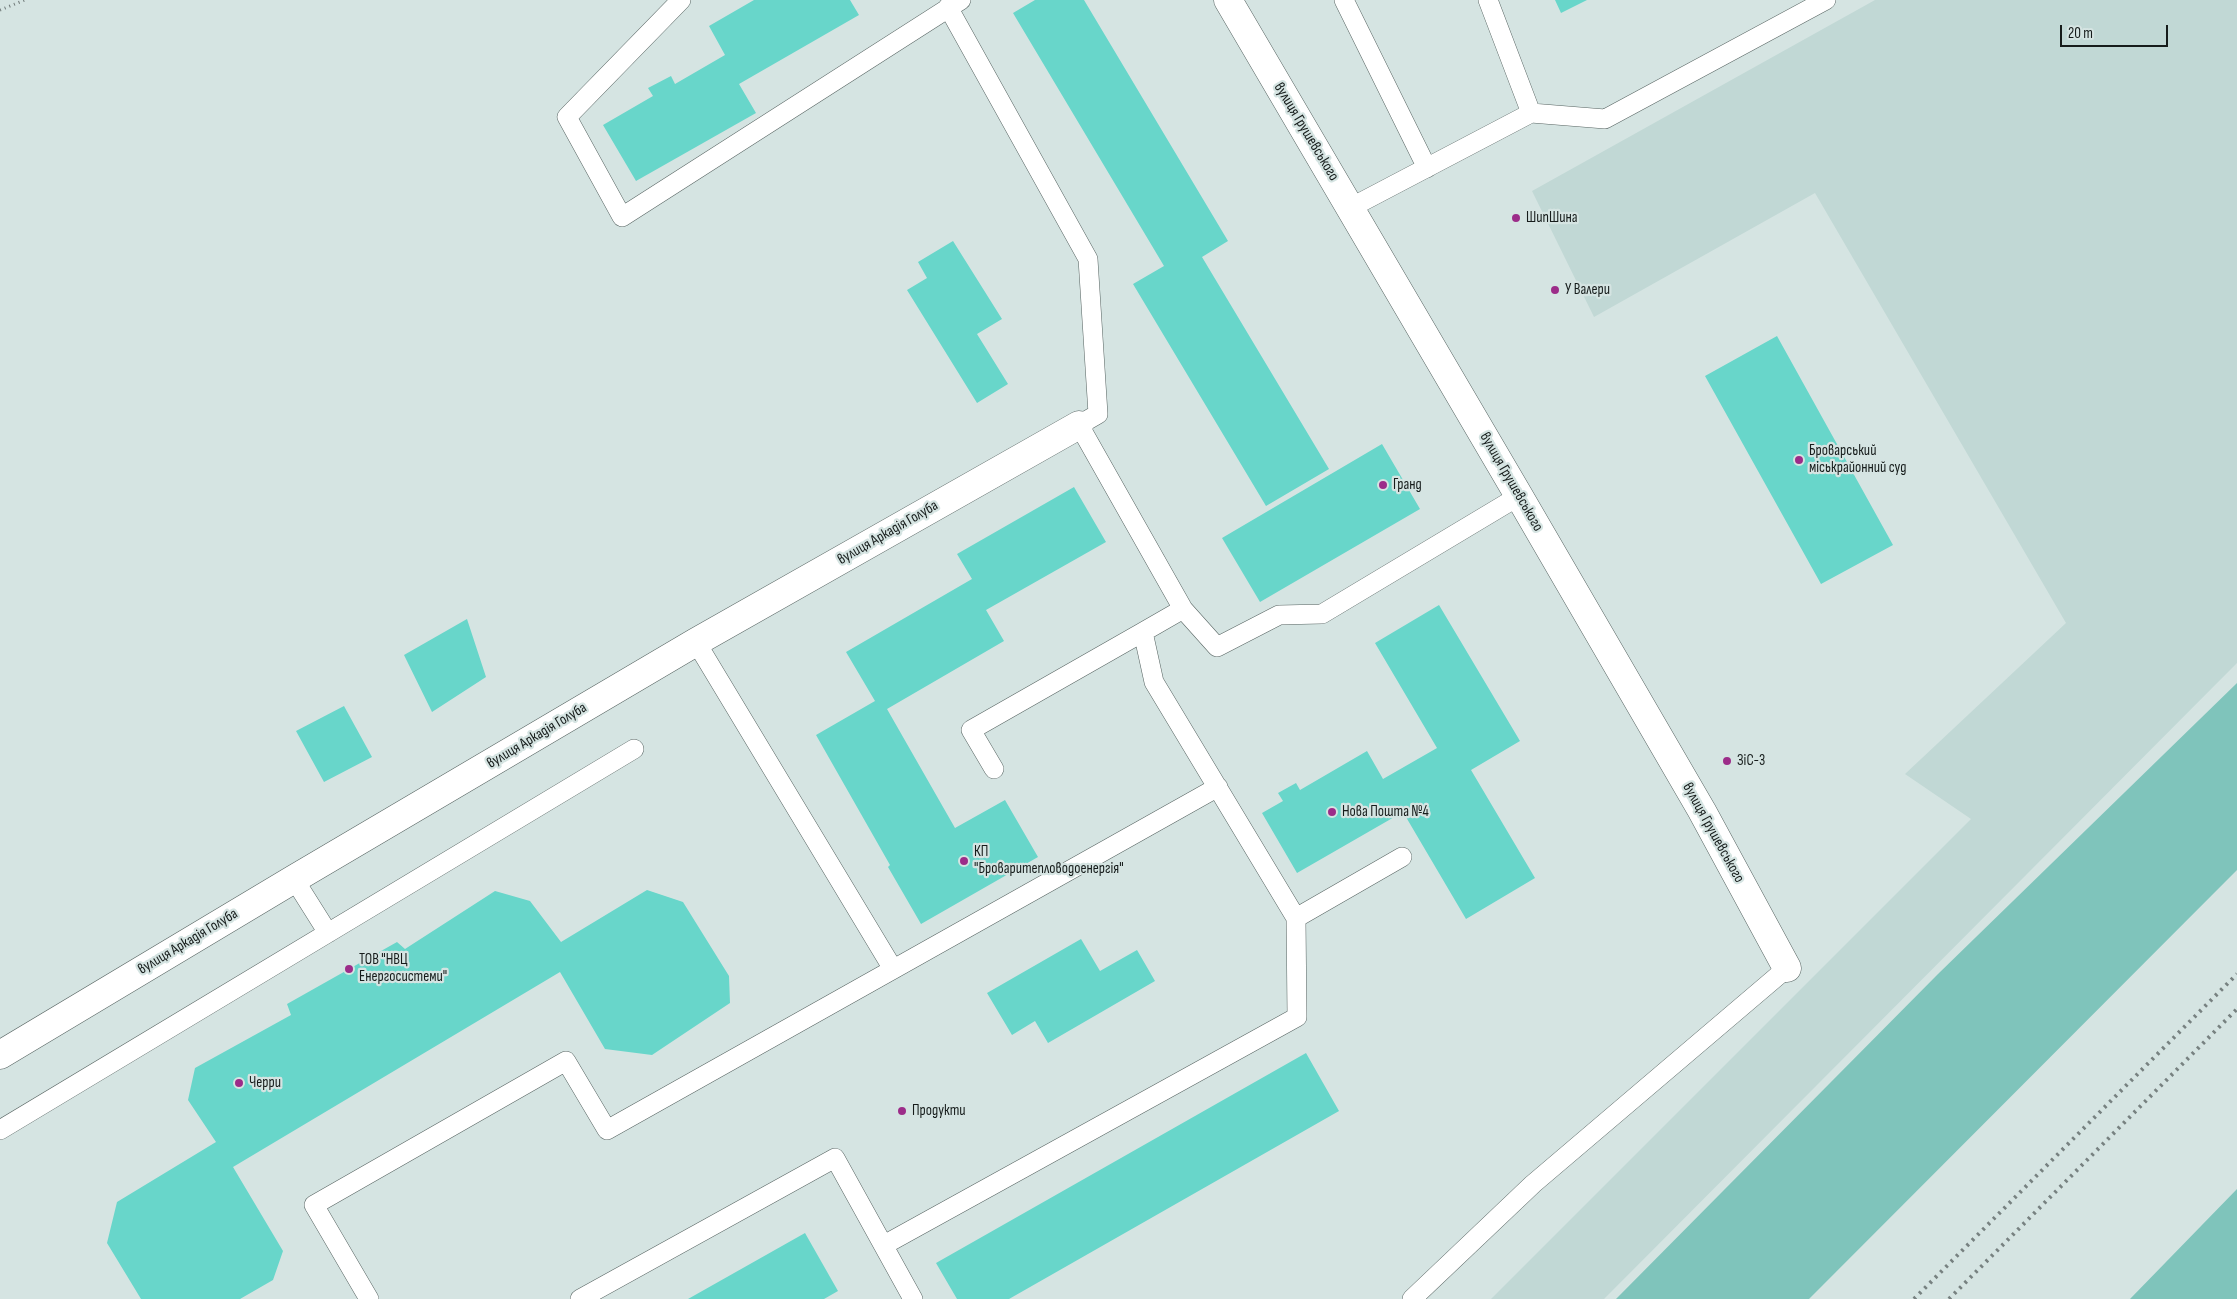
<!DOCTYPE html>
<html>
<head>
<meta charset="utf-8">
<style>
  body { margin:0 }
  #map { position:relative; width:2237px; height:1299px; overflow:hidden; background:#d5e4e2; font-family:"Sofia Sans Condensed",sans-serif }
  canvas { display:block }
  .scale { position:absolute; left:2060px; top:25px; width:108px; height:22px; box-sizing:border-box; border:2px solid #161c1b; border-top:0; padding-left:6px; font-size:15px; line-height:18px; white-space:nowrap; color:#161c1b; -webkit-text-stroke:4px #d5e4e2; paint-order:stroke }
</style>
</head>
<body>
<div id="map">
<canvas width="2237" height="1299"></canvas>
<div class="scale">20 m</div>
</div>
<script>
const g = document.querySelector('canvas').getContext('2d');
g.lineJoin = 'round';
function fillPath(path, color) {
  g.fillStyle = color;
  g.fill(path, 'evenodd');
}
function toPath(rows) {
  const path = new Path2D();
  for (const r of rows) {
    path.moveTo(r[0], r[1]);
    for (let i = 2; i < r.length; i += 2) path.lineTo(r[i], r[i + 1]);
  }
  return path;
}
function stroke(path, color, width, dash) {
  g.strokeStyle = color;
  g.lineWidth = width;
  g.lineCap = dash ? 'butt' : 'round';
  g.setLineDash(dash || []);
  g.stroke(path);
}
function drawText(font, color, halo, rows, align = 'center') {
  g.font = font + ' "Sofia Sans Condensed",sans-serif';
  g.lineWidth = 4.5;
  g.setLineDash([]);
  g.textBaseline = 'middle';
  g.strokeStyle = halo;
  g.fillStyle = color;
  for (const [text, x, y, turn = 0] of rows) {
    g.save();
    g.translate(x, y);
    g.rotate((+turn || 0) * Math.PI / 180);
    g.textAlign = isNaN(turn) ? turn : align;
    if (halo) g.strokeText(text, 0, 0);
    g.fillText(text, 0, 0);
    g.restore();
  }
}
fillPath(toPath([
  [1875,0,2237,0,2237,663,1604,1299,1491,1299,1971,819,1905,774,2066,623,1815,193,1594,317,1532,191]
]), '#c1d8d5');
fillPath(toPath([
  [2237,683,2237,870,1809,1299,1616,1299,1938,974],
  [2237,1189,2237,1299,2130,1299]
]), '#7fc4bb');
fillPath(toPath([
  [754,0,850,0,859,15,739,84,756,113,636,181,603,125,653,96,648,88,671,76,675,84,725,55,709,26],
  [1035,0,1084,0,1228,241,1202,257,1329,469,1266,506,1133,284,1164,266,1013,13],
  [1555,0,1587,0,1561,13],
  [953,241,1002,319,977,334,1008,384,977,403,907,290,927,278,918,262],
  [1777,336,1893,545,1821,584,1705,376],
  [1382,444,1420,509,1260,602,1222,538],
  [1074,487,1106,542,986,610,1004,641,887,709,955,828,1005,800,1038,857,921,924,888,867,890,865,816,735,875,701,846,652,972,579,957,554],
  [1439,605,1520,741,1471,770,1535,878,1466,919,1403,812,1297,873,1262,813,1283,801,1278,793,1296,783,1300,790,1367,751,1383,779,1437,748,1375,643],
  [467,619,486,677,432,712,404,655],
  [344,706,372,757,324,782,296,731],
  [647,890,683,902,729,976,730,1003,652,1055,605,1049,560,972,233,1167,283,1251,273,1280,240,1299,141,1299,107,1243,117,1202,216,1142,188,1100,195,1068,291,1015,287,1004,397,942,405,949,495,891,530,901,561,942],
  [1081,939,1100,971,1137,950,1155,981,1048,1043,1035,1021,1012,1035,987,993],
  [1306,1053,1339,1111,1009,1299,957,1299,936,1263],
  [805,1233,838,1291,824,1299,688,1299]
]), '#68d6ca');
const service = toPath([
  [681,0,567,117,622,217,961,0],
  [1344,0,1427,168],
  [1488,0,1531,113],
  [948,7,1088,259,1098,414,1079,425,1183,609],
  [1350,208,1531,113,1605,119,1826,0],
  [696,642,893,969],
  [994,769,971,730,1143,632],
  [294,879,328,933],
  [1296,918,1402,857],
  [0,1130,634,749],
  [884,1245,1297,1017,1296,918,1154,682,1143,632,1183,609,1217,647,1279,615,1322,614,1519,496],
  [369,1299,314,1205,566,1061,607,1130,1218,787],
  [580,1299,835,1158,913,1299],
  [1412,1299,1533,1184,1787,968]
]);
const minor = toPath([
  [1228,0,1519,496,1702,811,1787,968],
  [0,1055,294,879,696,642,1079,425]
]);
stroke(service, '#576462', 20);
stroke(minor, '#576462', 29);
stroke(toPath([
  [0,10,25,0]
]), '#6f7978', 3, [1, 4]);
stroke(service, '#fff', 19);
stroke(minor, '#fff', 28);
stroke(toPath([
  [1914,1299,2237,974],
  [1949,1299,2237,1009]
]), '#778180', 4, [2.5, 5]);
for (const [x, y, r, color] of [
  [1516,218,5,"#9c2c89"],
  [1555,290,5,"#9c2c89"],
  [1799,460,5,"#9c2c89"],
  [1383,485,5,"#9c2c89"],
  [1727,761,5,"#9c2c89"],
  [1332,812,5,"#9c2c89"],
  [964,861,5,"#9c2c89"],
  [349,969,5,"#9c2c89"],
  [239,1083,5,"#9c2c89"],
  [902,1111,5,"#9c2c89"]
]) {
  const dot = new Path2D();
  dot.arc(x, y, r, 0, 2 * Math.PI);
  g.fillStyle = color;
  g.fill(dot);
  stroke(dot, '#d5e4e2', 2);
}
drawText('15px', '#161c1b', '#d5e4e2', [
  ["вулиця Грушевського",1306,132,59],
  ["вулиця Грушевського",1511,482,60],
  ["вулиця Аркадія Голуба",888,533,-30],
  ["вулиця Аркадія Голуба",537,736,-31],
  ["вулиця Грушевського",1713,833,61],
  ["вулиця Аркадія Голуба",188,942,-31]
]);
drawText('15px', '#161c1b', '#d5e4e2', [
  ["ШипШина",1526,218],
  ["У Валери",1565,290],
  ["Броварський",1809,451],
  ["міськрайонний суд",1809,468],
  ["Гранд",1393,485],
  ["ЗіС-3",1737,761],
  ["Нова Пошта №4",1342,812],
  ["КП",974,852],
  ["\"Броваритепловодоенергія\"",974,869],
  ["ТОВ \"НВЦ",359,960],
  ["Енергосистеми\"",359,977],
  ["Черри",249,1083],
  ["Продукти",912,1111]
], 'left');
</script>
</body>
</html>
